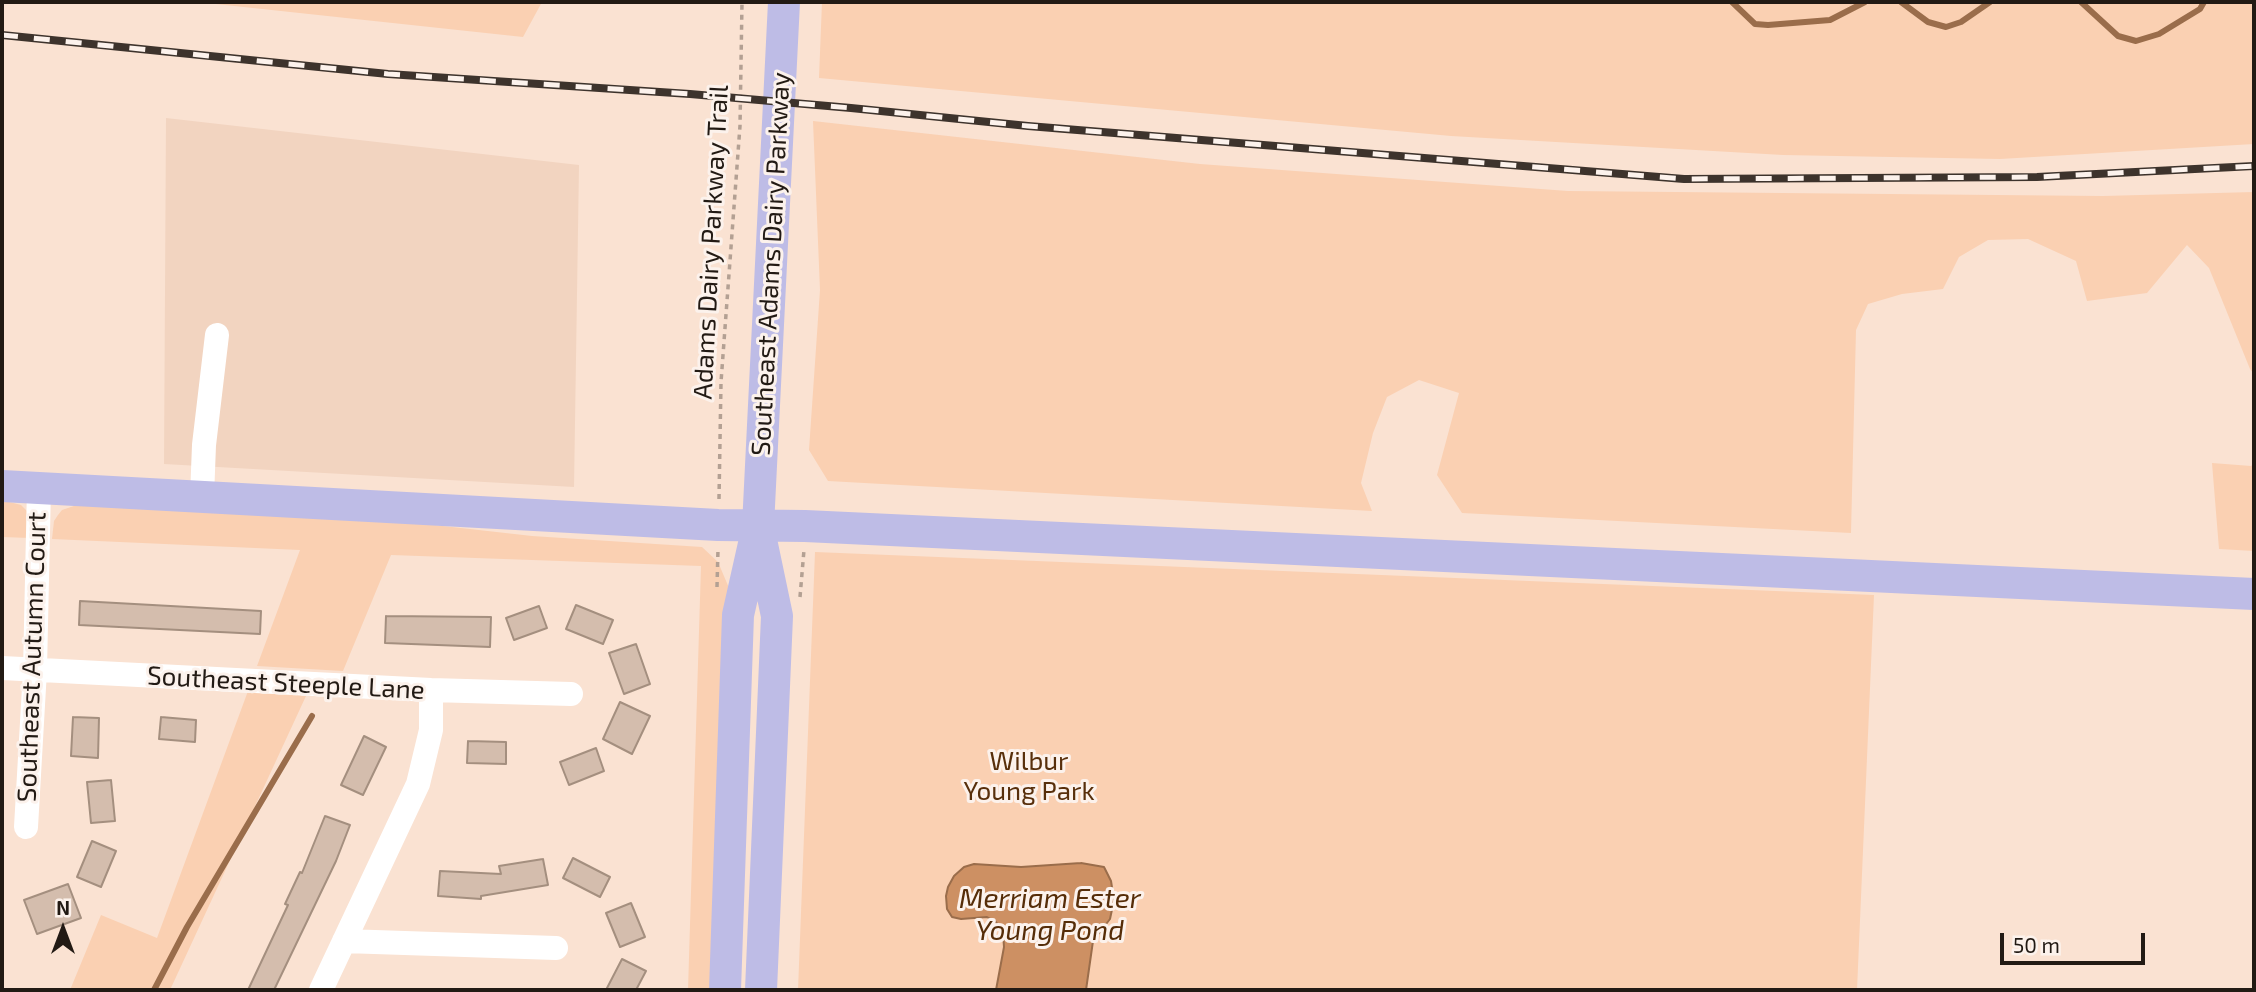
<!DOCTYPE html>
<html>
<head>
<meta charset="utf-8">
<style>
  body { margin:0 }
  #map { position:relative; width:2256px; height:992px; overflow:hidden; background:#fae2d2; font-family:"Exo 2",sans-serif }
  canvas { display:block }
  .frame { position:absolute; inset:0; border:4px solid #221a14; pointer-events:none }
  .north { position:absolute; left:28px; top:894px; width:70px; height:70px; -webkit-text-stroke:5px #fcf2ec; paint-order:stroke; rotate:0deg; font-size:19px; font-weight:700; line-height:28px; text-align:center; color:#221a14 }
  .north::after { content:''; display:block; margin:auto; width:24px; height:32px; background:#221a14; clip-path:polygon(50% 0,100% 100%,50% 72%,0 100%) }
  .scale { position:absolute; left:2000px; top:933px; width:145px; height:32px; box-sizing:border-box; border:4px solid #221a14; border-top:0; padding-left:9px; font-size:21px; line-height:24px; white-space:nowrap; color:#221a14; -webkit-text-stroke:5px #fcf2ec; paint-order:stroke }
</style>
</head>
<body>
<div id="map">
<canvas width="2256" height="992"></canvas>
<div class="frame"></div>
<div class="north">N</div>
<div class="scale">50 m</div>
</div>
<script>
const g = document.querySelector('canvas').getContext('2d');
g.lineJoin = 'round';
function fillPath(path, color) {
  g.fillStyle = color;
  g.fill(path, 'evenodd');
}
function toPath(rows) {
  const path = new Path2D();
  for (const r of rows) {
    path.moveTo(r[0], r[1]);
    for (let i = 2; i < r.length; i += 2) path.lineTo(r[i], r[i + 1]);
  }
  return path;
}
function stroke(path, color, width, dash) {
  g.strokeStyle = color;
  g.lineWidth = width;
  g.lineCap = dash ? 'butt' : 'round';
  g.setLineDash(dash || []);
  g.stroke(path);
}
function drawText(font, color, halo, rows, align = 'center') {
  g.font = font + ' "Exo 2",sans-serif';
  g.lineWidth = 6;
  g.setLineDash([]);
  g.textBaseline = 'middle';
  g.strokeStyle = halo;
  g.fillStyle = color;
  for (const [text, x, y, turn = 0] of rows) {
    g.save();
    g.translate(x, y);
    g.rotate((+turn || 0) * Math.PI / 180);
    g.textAlign = isNaN(turn) ? turn : align;
    if (halo) g.strokeText(text, 0, 0);
    g.fillText(text, 0, 0);
    g.restore();
  }
}
fillPath(toPath([
  [166,118,579,165,574,487,164,464]
]), '#f2d4c0');
fillPath(toPath([
  [197,2,542,2,523,37],
  [822,2,2254,2,2254,144,2000,159,1783,155,1451,136,819,78],
  [813,121,1200,164,1568,191,2103,196,2254,192,2254,374,2250,369,2209,268,2187,245,2147,293,2087,301,2076,261,2028,239,1988,240,1959,257,1943,289,1902,294,1868,304,1856,330,1851,533,1462,513,1437,475,1459,393,1419,380,1387,397,1373,433,1361,483,1372,511,828,481,809,450,820,290],
  [2212,463,2251,466,2254,463,2254,551,2219,549],
  [2,500,21,505,30,514,30,538,2,537],
  [77,505,381,519,532,536,702,547,718,562,729,588,716,990,688,990,701,566,391,555,343,671,257,666,300,550,52,539,54,521,58,515,62,510],
  [815,552,1874,595,1857,990,798,990],
  [248,691,306,696,170,990,70,990,101,915,157,938]
]), '#fad0b2');
const water = toPath([
  [1081,863,1104,867,1111,881,1114,900,1110,919,1093,941,1086,990,996,990,1004,947,1003,933,996,922,987,917,961,919,952,917,947,909,946,896,948,887,954,876,964,867,974,864,1021,867,1081,863]
]);
fillPath(water, '#cd9063');
stroke(water, '#9a6d4b', 2);
stroke(toPath([
  [1732,2,1755,24,1768,25,1830,20,1865,2],
  [1901,2,1928,22,1946,27,1961,22,1990,2],
  [2081,2,2118,36,2136,41,2159,34,2200,9,2204,2],
  [154,990,187,927,312,716]
]), '#9a6d4b', 6);
const building = toPath([
  [80,601,261,611,260,634,79,625,80,601],
  [576,605,613,620,603,644,566,629,576,605],
  [539,606,547,628,514,640,506,618,539,606],
  [386,616,491,617,490,647,385,643,386,616],
  [636,644,650,684,624,694,609,653,636,644],
  [620,702,650,716,632,754,603,739,620,702],
  [73,717,99,718,98,758,71,756,73,717],
  [161,717,196,720,195,742,159,739,161,717],
  [364,736,386,747,363,795,341,785,364,736],
  [468,741,506,742,506,764,467,763,468,741],
  [596,748,604,771,569,785,560,762,596,748],
  [111,780,115,821,91,823,87,782,111,780],
  [325,816,350,825,336,861,274,990,248,990,288,905,285,904,300,872,302,873,325,816],
  [92,841,116,851,101,887,77,877,92,841],
  [573,858,610,877,600,897,563,878,573,858],
  [543,859,548,885,481,896,481,899,438,896,440,871,501,874,499,866,543,859],
  [68,884,81,918,37,934,24,900,68,884],
  [631,903,645,937,620,947,606,913,631,903],
  [622,959,646,971,636,990,606,990,622,959]
]);
fillPath(building, '#d4bdad');
stroke(building, '#a48f7f', 2);
stroke(toPath([
  [719,499,721,382,740,126,742,2],
  [717,587,718,549],
  [800,597,804,550]
]), '#b3a093', 3.5, [5, 5]);
stroke(toPath([
  [202,497,204,445,217,335],
  [2,668,431,690,571,694],
  [26,827,35,670,39,487],
  [344,941,556,948],
  [321,990,418,784,431,730,431,690]
]), '#fff', 24);
stroke(toPath([
  [2,486,718,525,805,526,2254,594],
  [760,535,777,616,761,990],
  [725,990,738,615,758,526,784,2]
]), '#bebce6', 32);
const rail = toPath([
  [2,35,388,74,690,94,851,108,1028,126,1684,179,2037,177,2254,166]
]);
stroke(rail, '#3d332c', 8);
stroke(rail, '#fcf2ec', 5, [16]);
drawText('26px', '#221a14', '#fcf2ec', [
  ["Adams Dairy Parkway Trail",711,242,-87],
  ["Southeast Adams Dairy Parkway",771,264,-87],
  ["Southeast Autumn Court",32,657,-88],
  ["Southeast Steeple Lane",286,683,3]
]);
drawText('26px', '#582f0b', '#fcf2ec', [
  ["Wilbur",1029,761],
  ["Young Park",1029,791]
]);
drawText('italic 28px', '#562d08', '#fcf2ec', [
  ["Merriam Ester",1050,899],
  ["Young Pond",1050,931]
]);
</script>
</body>
</html>
